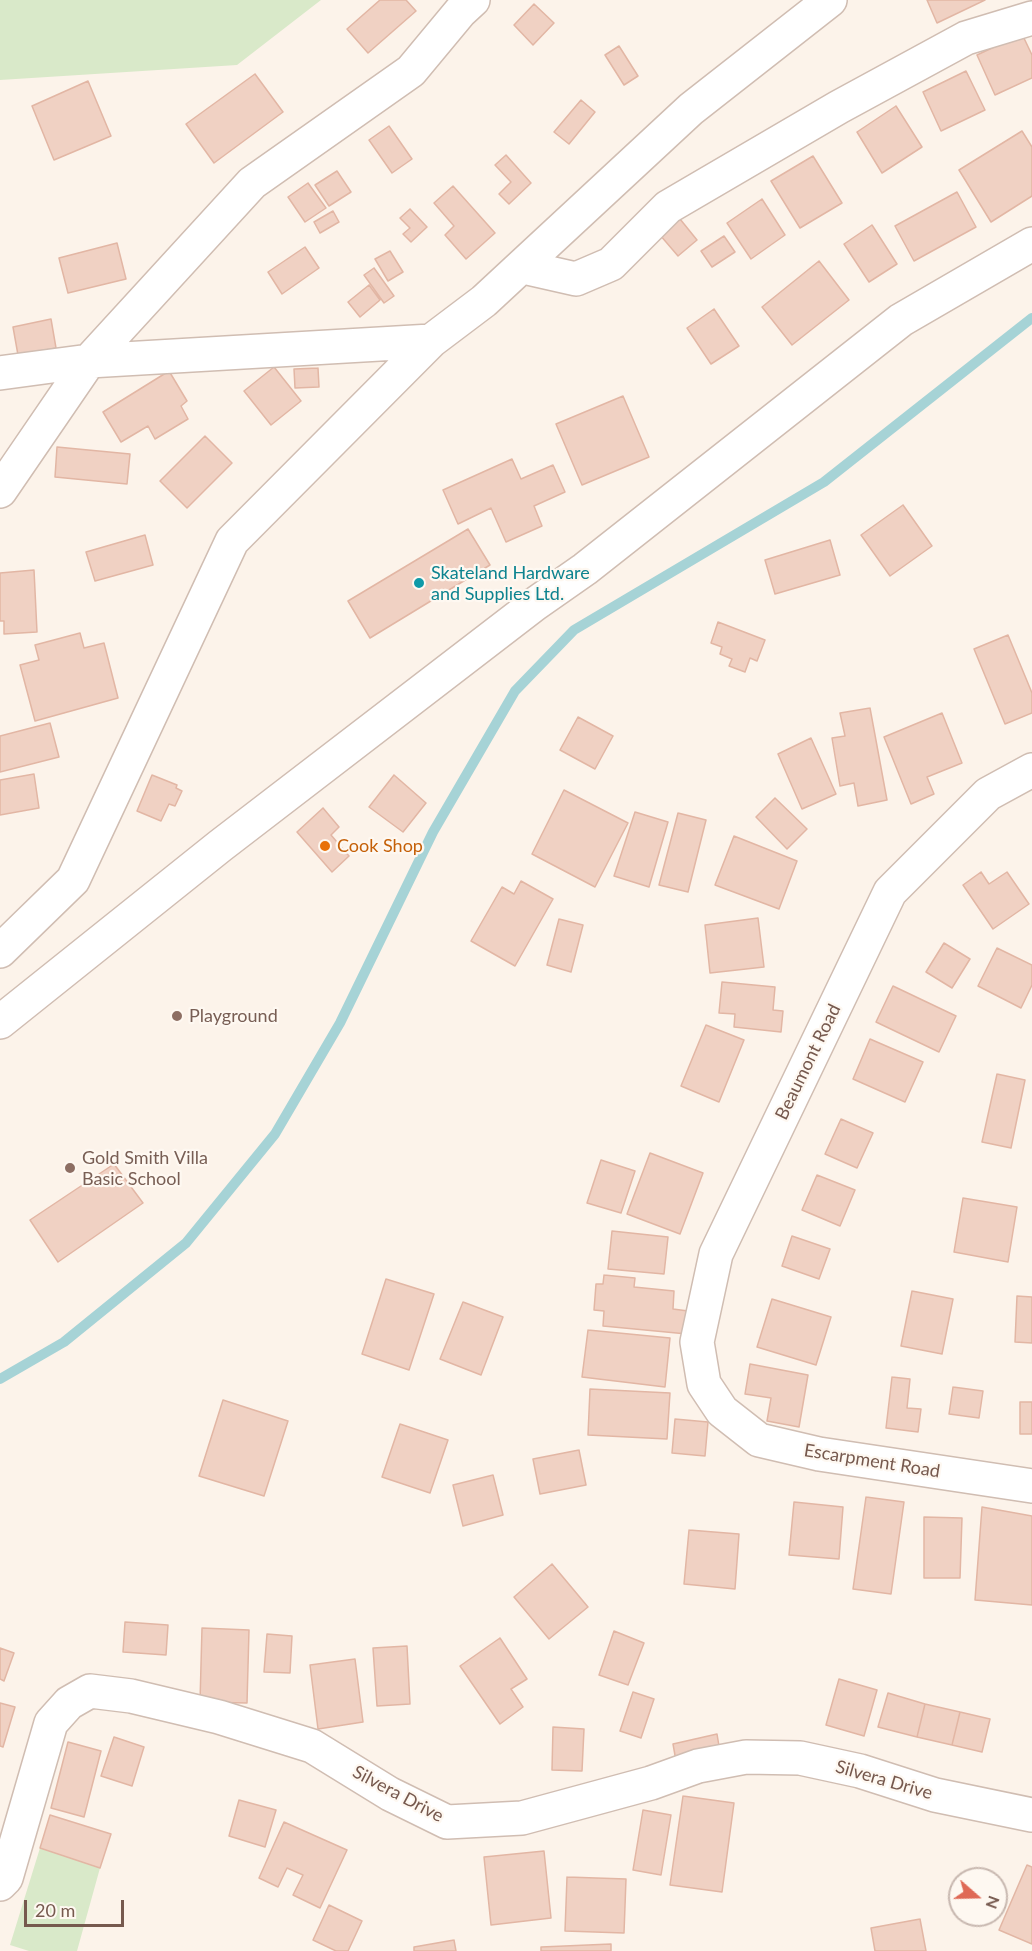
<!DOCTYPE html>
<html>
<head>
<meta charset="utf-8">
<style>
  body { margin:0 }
  #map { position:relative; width:1032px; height:1951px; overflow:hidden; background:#fcf3ea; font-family:Lato,sans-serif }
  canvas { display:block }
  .north { position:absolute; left:948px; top:1867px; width:60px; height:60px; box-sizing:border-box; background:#fef8f1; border:2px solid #c8b8b0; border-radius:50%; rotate:110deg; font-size:16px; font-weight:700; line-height:24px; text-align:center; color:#76594e }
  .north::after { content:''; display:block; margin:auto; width:21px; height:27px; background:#df6956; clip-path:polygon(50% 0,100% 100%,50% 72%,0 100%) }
  .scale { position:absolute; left:24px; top:1900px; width:100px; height:27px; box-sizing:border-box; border:3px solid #76594e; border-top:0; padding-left:8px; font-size:18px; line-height:21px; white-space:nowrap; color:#76594e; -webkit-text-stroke:4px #fef8f1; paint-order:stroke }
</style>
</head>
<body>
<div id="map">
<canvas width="1032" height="1951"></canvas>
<div class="north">N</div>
<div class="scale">20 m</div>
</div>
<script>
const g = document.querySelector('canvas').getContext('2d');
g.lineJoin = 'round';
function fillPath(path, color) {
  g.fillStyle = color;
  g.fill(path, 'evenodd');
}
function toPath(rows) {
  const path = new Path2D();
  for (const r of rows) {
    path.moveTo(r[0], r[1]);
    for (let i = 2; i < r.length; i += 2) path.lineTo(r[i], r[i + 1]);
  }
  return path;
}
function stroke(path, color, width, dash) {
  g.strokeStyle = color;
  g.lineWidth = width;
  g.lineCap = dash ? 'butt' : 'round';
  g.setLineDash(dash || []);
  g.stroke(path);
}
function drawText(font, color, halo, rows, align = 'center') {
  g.font = font + ' Lato,sans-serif';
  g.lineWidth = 4.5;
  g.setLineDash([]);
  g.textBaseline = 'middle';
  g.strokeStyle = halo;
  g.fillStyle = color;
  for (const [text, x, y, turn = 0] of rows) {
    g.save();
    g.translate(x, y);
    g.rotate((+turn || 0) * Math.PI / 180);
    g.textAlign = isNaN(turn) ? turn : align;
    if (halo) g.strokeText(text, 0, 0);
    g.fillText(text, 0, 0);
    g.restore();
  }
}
fillPath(toPath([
  [0,0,321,0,237,65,0,80],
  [40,1848,100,1868,77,1951,29,1951,10,1945]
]), '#d9e9c9');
stroke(toPath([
  [0,1379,64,1342,186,1243,275,1134,340,1023,433,832,515,691,574,630,824,482,1032,318]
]), '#a6d3d6', 10);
const building = toPath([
  [380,0,406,0,416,11,368,53,347,29,380,0],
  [927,0,985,0,937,23,927,0],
  [534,4,554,23,533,45,514,25,534,4],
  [1022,34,1032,55,1032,78,995,95,977,55,1022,34],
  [619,46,638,76,624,85,605,55,619,46],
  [966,71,985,110,941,131,923,92,966,71],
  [255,74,283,112,214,163,186,124,255,74],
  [88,81,111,136,54,160,32,106,88,81],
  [581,100,595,112,569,144,554,132,581,100],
  [896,106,922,147,882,173,857,132,896,106],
  [389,126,412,159,392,173,369,140,389,126],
  [1022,131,1032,147,1032,196,991,222,959,170,1022,131],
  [506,155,531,183,509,204,499,194,511,182,495,165,506,155],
  [813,156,842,203,800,228,771,181,813,156],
  [337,171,351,192,329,206,315,185,337,171],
  [308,183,326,208,305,222,288,197,308,183],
  [453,186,495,233,466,259,445,235,454,226,434,203,453,186],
  [957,192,976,227,914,261,895,226,957,192],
  [762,199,785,235,751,259,727,223,762,199],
  [410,209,427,227,411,242,403,234,410,228,400,218,410,209],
  [333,211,339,222,320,233,314,222,333,211],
  [680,219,697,240,678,256,660,235,680,219],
  [872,225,897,264,869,282,844,244,872,225],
  [724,236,735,252,712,267,701,251,724,236],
  [117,243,126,279,68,293,59,258,117,243],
  [305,247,319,268,282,294,268,272,305,247],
  [390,251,403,272,388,281,375,259,390,251],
  [819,261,849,300,792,345,762,307,819,261],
  [374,268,394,296,384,303,364,275,374,268],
  [369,285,380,300,360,317,348,302,369,285],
  [714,309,739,346,711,364,687,328,714,309],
  [51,319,56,348,18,355,13,327,51,319],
  [274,367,301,401,271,425,244,391,274,367],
  [318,368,319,387,295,388,294,369,318,368],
  [169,371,187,401,181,406,188,419,155,439,148,426,121,442,103,412,169,371],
  [623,396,649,457,582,485,556,424,623,396],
  [205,436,232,463,187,508,160,481,205,436],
  [57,447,130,454,127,484,55,477,57,447],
  [512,459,521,479,553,465,565,492,534,506,542,526,506,542,491,508,458,524,443,490,512,459],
  [903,505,932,546,890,576,861,535,903,505],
  [468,529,490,565,370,638,348,601,468,529],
  [145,535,153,565,95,581,86,552,145,535],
  [830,540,840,575,775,594,765,560,830,540],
  [34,570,37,632,4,634,4,621,0,621,0,573,34,570],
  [718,622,765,640,757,661,750,658,745,672,729,666,732,659,720,654,722,647,711,643,718,622],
  [80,633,84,648,104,643,118,698,35,721,20,665,39,660,35,645,80,633],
  [1008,635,1032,693,1032,713,1005,724,974,649,1008,635],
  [870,708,887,800,858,806,854,783,840,786,832,738,845,736,840,713,870,708],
  [942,713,962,763,927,777,934,794,911,804,884,737,942,713],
  [578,717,613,736,595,769,560,750,578,717],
  [50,723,59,757,0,772,0,736,50,723],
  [811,738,836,794,802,809,778,754,811,738],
  [34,774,39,808,0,815,0,780,34,774],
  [152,775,177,785,176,788,182,791,175,806,169,804,161,821,137,811,152,775],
  [394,775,426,803,403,832,369,807,394,775],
  [564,790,628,823,595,887,532,854,564,790],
  [775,798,807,829,787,849,756,817,775,798],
  [323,808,339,827,331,835,349,856,332,872,297,832,323,808],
  [635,812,668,822,649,887,614,876,635,812],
  [678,813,706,820,688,892,659,885,678,813],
  [734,836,797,861,779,909,715,885,734,836],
  [981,872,989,884,1007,872,1029,904,993,929,963,885,981,872],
  [521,881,553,899,515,966,471,941,502,887,514,894,521,881],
  [758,918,764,967,710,973,705,925,758,918],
  [559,919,583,925,571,972,547,965,559,919],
  [944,943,970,959,952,988,926,972,944,943],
  [997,948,1032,965,1032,985,1021,1008,978,986,997,948],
  [722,982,775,987,773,1010,783,1011,781,1032,734,1027,735,1014,719,1013,722,982],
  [893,986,956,1016,939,1052,876,1022,893,986],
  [706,1025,744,1040,719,1102,681,1086,706,1025],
  [870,1039,923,1062,905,1102,853,1079,870,1039],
  [997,1074,1025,1080,1011,1148,982,1142,997,1074],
  [841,1119,873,1133,857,1168,825,1154,841,1119],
  [650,1153,703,1173,680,1234,627,1214,650,1153],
  [601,1160,635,1171,621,1213,587,1203,601,1160],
  [114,1164,143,1203,58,1262,30,1220,114,1164],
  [817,1175,855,1190,840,1226,802,1210,817,1175],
  [963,1198,1017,1207,1008,1262,954,1252,963,1198],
  [612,1231,668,1237,664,1274,608,1269,612,1231],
  [792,1236,830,1249,819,1279,782,1266,792,1236],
  [604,1275,635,1278,634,1287,674,1291,673,1309,688,1311,687,1334,603,1326,604,1311,594,1310,596,1284,603,1284,604,1275],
  [386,1279,434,1294,409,1370,362,1354,386,1279],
  [912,1291,953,1299,942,1354,901,1346,912,1291],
  [1017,1296,1032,1297,1032,1343,1015,1342,1017,1296],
  [772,1299,831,1317,816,1365,757,1347,772,1299],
  [463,1302,503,1317,481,1375,440,1359,463,1302],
  [588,1330,670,1338,665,1387,582,1377,588,1330],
  [750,1364,808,1375,799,1427,767,1421,771,1398,745,1394,750,1364],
  [892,1377,910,1379,907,1408,921,1409,918,1432,886,1428,892,1377],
  [953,1387,983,1391,979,1418,949,1414,953,1387],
  [590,1389,670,1393,667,1439,588,1435,590,1389],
  [223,1400,288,1421,264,1496,199,1476,223,1400],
  [1020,1402,1032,1402,1032,1434,1020,1434,1020,1402],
  [675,1419,708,1422,705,1456,672,1453,675,1419],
  [400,1424,448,1440,430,1493,382,1477,400,1424],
  [579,1450,586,1485,540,1494,533,1459,579,1450],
  [493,1475,503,1515,463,1526,453,1485,493,1475],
  [866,1497,904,1502,891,1594,853,1589,866,1497],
  [794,1502,843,1507,839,1559,789,1555,794,1502],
  [982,1507,1032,1516,1032,1605,975,1600,982,1507],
  [924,1517,962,1518,960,1578,924,1578,924,1517],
  [689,1530,739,1534,735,1589,684,1584,689,1530],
  [552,1564,588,1607,549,1639,514,1597,552,1564],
  [125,1622,168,1625,166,1655,123,1652,125,1622],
  [202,1628,249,1630,247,1703,200,1702,202,1628],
  [614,1631,644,1643,628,1685,599,1675,614,1631],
  [267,1634,292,1636,290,1673,264,1672,267,1634],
  [500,1638,527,1679,511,1689,523,1707,500,1724,460,1666,500,1638],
  [407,1646,410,1704,377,1706,373,1648,407,1646],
  [0,1648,14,1653,4,1681,0,1679,0,1648],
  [355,1659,363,1722,318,1729,310,1665,355,1659],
  [839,1679,877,1690,864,1736,826,1725,839,1679],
  [633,1692,654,1699,641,1738,620,1731,633,1692],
  [888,1693,925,1704,917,1737,878,1727,888,1693],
  [0,1703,15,1707,3,1747,0,1746,0,1703],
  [925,1704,960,1712,952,1745,917,1737,925,1704],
  [960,1712,990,1719,982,1752,952,1745,960,1712],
  [553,1727,584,1729,582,1771,552,1770,553,1727],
  [717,1734,720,1752,676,1761,673,1744,717,1734],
  [114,1737,144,1747,132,1786,101,1776,114,1737],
  [68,1742,101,1751,84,1817,51,1808,68,1742],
  [683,1796,734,1803,722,1892,670,1885,683,1796],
  [239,1800,276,1810,265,1847,229,1836,239,1800],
  [643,1810,671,1815,661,1875,633,1870,643,1810],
  [50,1815,111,1834,100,1868,40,1848,50,1815],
  [284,1822,347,1850,320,1908,293,1895,303,1875,287,1868,278,1887,259,1878,284,1822],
  [544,1851,551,1918,491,1925,484,1857,544,1851],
  [1027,1865,1032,1867,1032,1944,999,1930,1027,1865],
  [567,1877,626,1879,624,1933,565,1931,567,1877],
  [329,1905,362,1921,348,1951,336,1951,313,1940,329,1905],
  [920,1919,926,1951,875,1951,871,1928,920,1919],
  [454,1940,456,1951,414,1951,414,1947,454,1940],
  [611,1944,611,1951,541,1951,541,1947,611,1944]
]);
fillPath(building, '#f0d1c3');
stroke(building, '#e2b6a4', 1.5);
const minor = toPath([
  [523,267,576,279,611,264,668,207,839,107,966,38,1032,18],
  [0,373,89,361,252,183,411,71,460,12,473,0],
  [0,491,89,361,431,341],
  [1032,770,988,794,890,892,716,1254,697,1342,704,1384,722,1411,759,1440,819,1454,1032,1486],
  [0,951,73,880,232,541,431,341,484,301,691,109,830,0],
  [0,1022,220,846,535,604,585,569,901,320,1032,244],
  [0,1884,6,1878,51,1723,69,1703,90,1691,131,1696,219,1717,312,1746,390,1794,447,1822,522,1818,651,1783,698,1766,746,1757,800,1758,860,1771,935,1795,1032,1815]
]);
stroke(minor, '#d0bdb2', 36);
stroke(minor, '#fff', 33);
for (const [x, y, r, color] of [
  [419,583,6,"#0f9aa8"],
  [325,846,6,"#e8710a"],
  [177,1016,6,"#8d6e63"],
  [70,1168,6,"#8d6e63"]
]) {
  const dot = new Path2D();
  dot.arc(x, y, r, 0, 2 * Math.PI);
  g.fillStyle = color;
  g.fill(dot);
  stroke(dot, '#fef8f1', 2);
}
drawText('18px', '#0d838f', '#fef8f1', [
  ["Skateland Hardware",431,573],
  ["and Supplies Ltd.",431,594]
], 'left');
drawText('18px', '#c56008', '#fef8f1', [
  ["Cook Shop",337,846]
], 'left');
drawText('18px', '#785e54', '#fef8f1', [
  ["Playground",189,1016],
  ["Gold Smith Villa",82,1158],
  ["Basic School",82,1179]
], 'left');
drawText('18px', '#76594e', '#fef8f1', [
  ["Beaumont Road",808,1062,-64],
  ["Escarpment Road",872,1461,9],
  ["Silvera Drive",884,1780,16],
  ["Silvera Drive",398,1794,28]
]);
</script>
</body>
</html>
